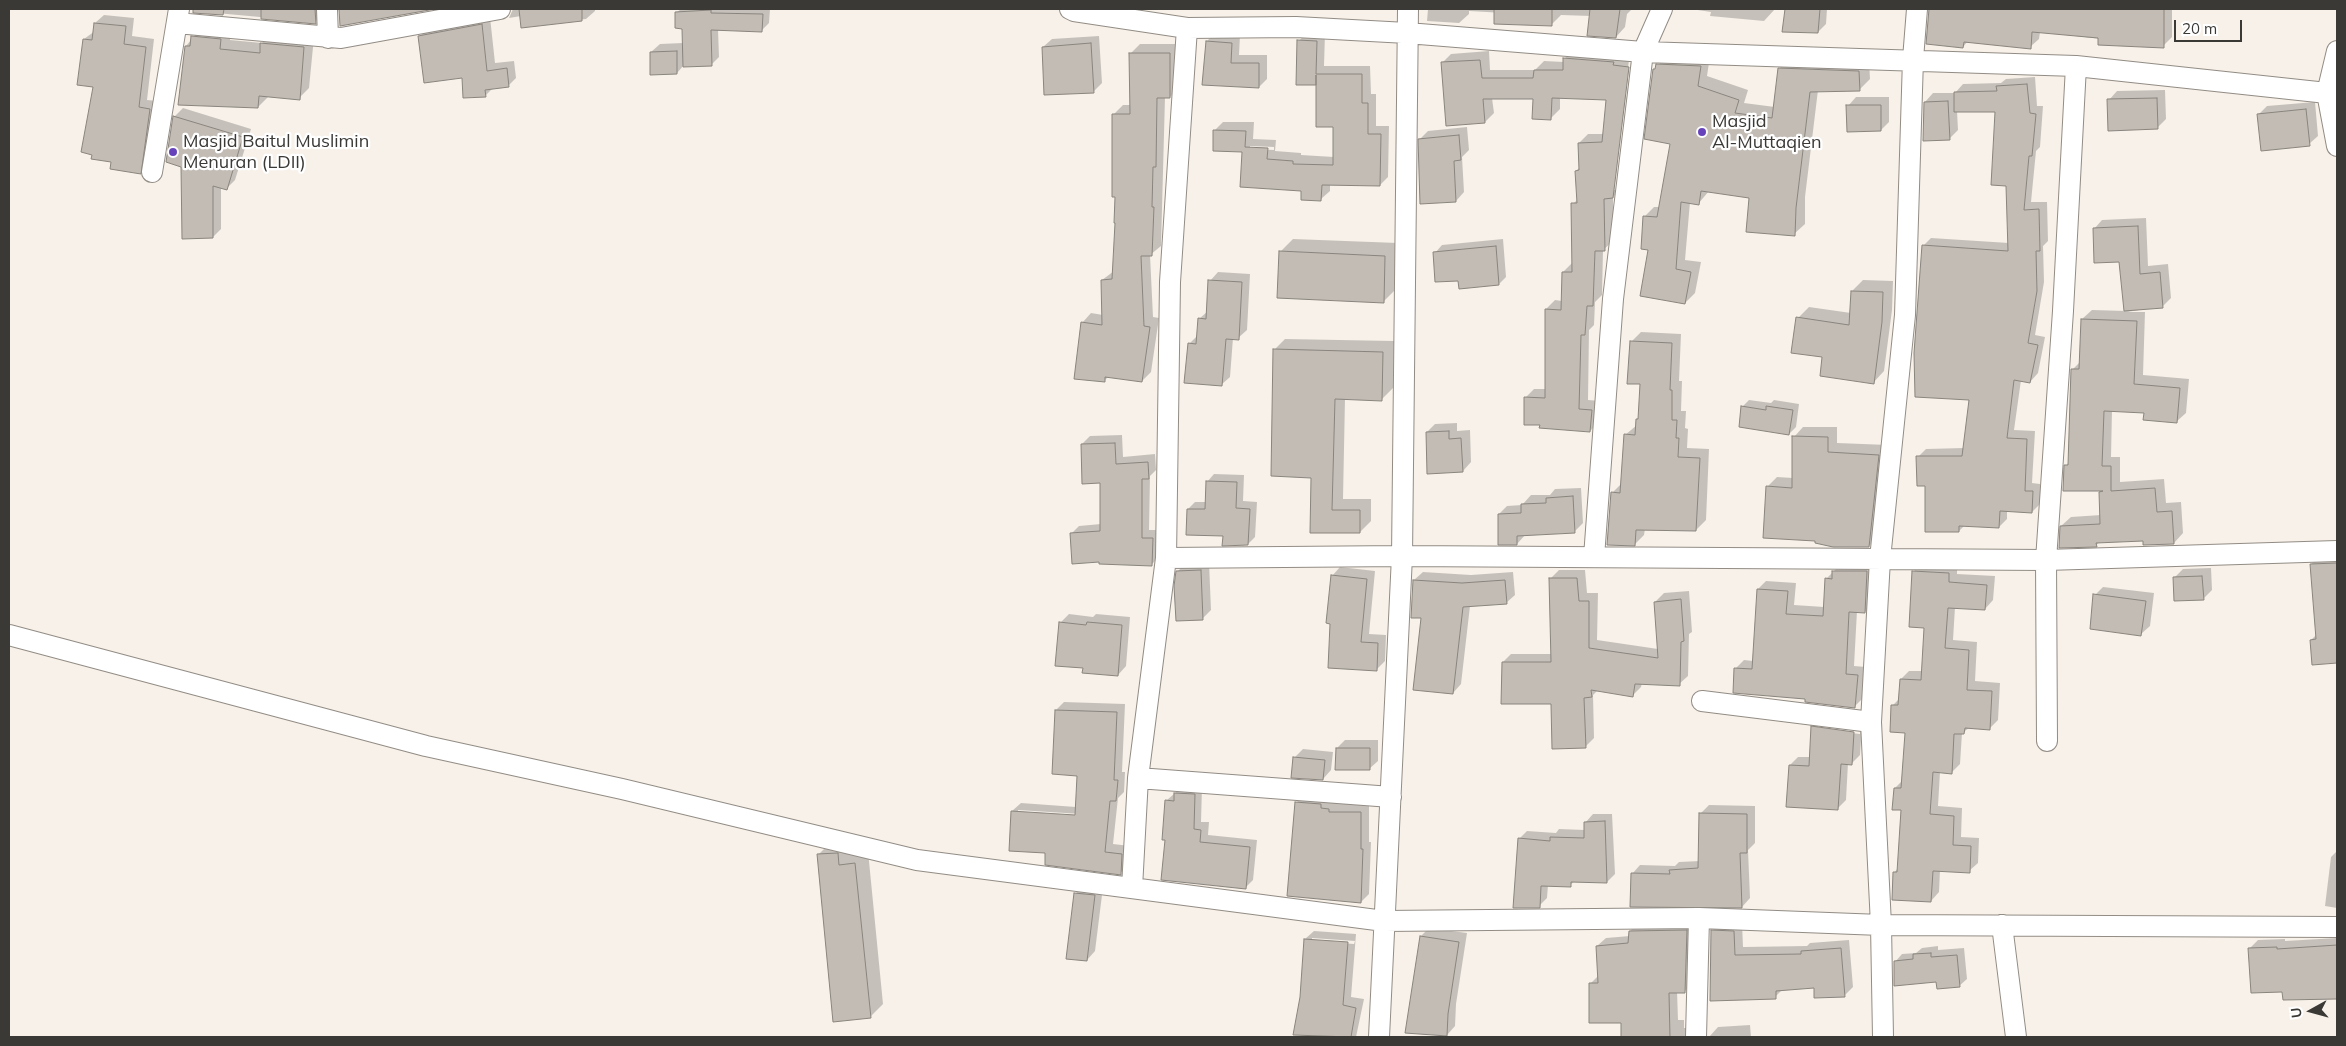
<!DOCTYPE html>
<html>
<head>
<meta charset="utf-8">
<style>
  body { margin:0 }
  #map { position:relative; width:2346px; height:1046px; overflow:hidden; background:#f7f1e9; font-family:Mulish,sans-serif }
  canvas { display:block }
  .frame { position:absolute; inset:0; border:10px solid #3b3936; pointer-events:none }
  .north { position:absolute; left:2286px; top:986px; width:50px; height:50px; -webkit-text-stroke:4px #fff; paint-order:stroke; rotate:263deg; font-size:14px; font-weight:700; line-height:20px; text-align:center; color:#3b3936 }
  .north::after { content:''; display:block; margin:auto; width:18px; height:22px; background:#3b3936; clip-path:polygon(50% 0,100% 100%,50% 72%,0 100%) }
  .scale { position:absolute; left:2174px; top:20px; width:68px; height:22px; box-sizing:border-box; border:2px solid #3b3936; border-top:0; padding-left:6px; font-size:15px; line-height:18px; white-space:nowrap; color:#3b3936; -webkit-text-stroke:4px #fff; paint-order:stroke }
</style>
</head>
<body>
<div id="map">
<canvas width="2346" height="1046"></canvas>
<div class="frame"></div>
<div class="north">U</div>
<div class="scale">20 m</div>
</div>
<script>
const g = document.querySelector('canvas').getContext('2d');
g.lineJoin = 'round';
function fillPath(path, color) {
  g.fillStyle = color;
  g.fill(path, 'evenodd');
}
function toPath(rows) {
  const path = new Path2D();
  for (const r of rows) {
    path.moveTo(r[0], r[1]);
    for (let i = 2; i < r.length; i += 2) path.lineTo(r[i], r[i + 1]);
  }
  return path;
}
function stroke(path, color, width, dash) {
  g.strokeStyle = color;
  g.lineWidth = width;
  g.lineCap = dash ? 'butt' : 'round';
  g.setLineDash(dash || []);
  g.stroke(path);
}
function drawText(font, color, halo, rows, align = 'center') {
  g.font = font + ' Mulish,sans-serif';
  g.lineWidth = 4.5;
  g.setLineDash([]);
  g.textBaseline = 'middle';
  g.strokeStyle = halo;
  g.fillStyle = color;
  for (const [text, x, y, turn = 0] of rows) {
    g.save();
    g.translate(x, y);
    g.rotate((+turn || 0) * Math.PI / 180);
    g.textAlign = isNaN(turn) ? turn : align;
    if (halo) g.strokeText(text, 0, 0);
    g.fillText(text, 0, 0);
    g.restore();
  }
}
fillPath(toPath([
  [194,9,324,9,323,14,315,22,194,11],
  [339,9,428,9,342,25],
  [513,9,595,9,595,11,586,19,522,26,521,16,509,18],
  [681,9,770,9,769,23,762,30,718,29,719,57,711,65,684,65,677,73,651,52,660,44,683,43,683,27,676,13],
  [1428,9,1632,9,1627,14,1625,27,1616,37,1591,16,1561,15,1551,25,1522,14,1469,11,1469,14,1459,23,1427,21],
  [1691,9,1775,9,1764,21,1710,16,1711,12],
  [1786,9,1827,9,1826,24,1818,32,1784,30],
  [1930,9,2172,9,2172,37,2163,46,2040,32,2039,39,2030,47,1968,41,1963,47,1927,43],
  [104,15,134,18,132,36,154,39,147,100,158,101,148,165,140,173,112,161,95,86,84,39,95,31,95,23],
  [490,17,495,63,514,61,516,78,508,86,493,88,485,96,420,36,428,28],
  [202,27,231,29,230,40,262,43,272,33,314,37,309,88,299,98,268,97,258,107,186,46],
  [1307,32,1325,33,1324,66,1370,66,1371,94,1376,94,1376,126,1389,126,1388,177,1380,185,1330,184,1330,191,1321,199,1302,189,1215,130,1223,122,1254,122,1253,139,1276,140,1275,151,1301,153,1301,155,1334,157,1335,126,1299,41],
  [1250,146,1274,147,1274,150,1250,149],
  [1215,33,1240,35,1239,55,1267,55,1267,79,1259,87,1204,84,1207,41],
  [1099,36,1102,83,1093,92,1043,47,1052,39],
  [1140,44,1179,44,1179,88,1170,97,1165,97,1161,246,1150,255,1153,317,1159,318,1151,372,1142,381,1109,376,1104,381,1082,323,1091,313,1103,315,1102,280,1114,271,1116,196,1114,114,1123,105,1131,105,1130,54],
  [1574,49,1638,58,1622,188,1613,197,1613,241,1603,250,1602,295,1595,302,1594,325,1589,330,1588,400,1601,401,1599,422,1590,431,1541,424,1525,398,1534,389,1546,389,1546,309,1555,300,1562,301,1563,272,1572,263,1573,204,1578,199,1576,171,1580,167,1579,143,1588,134,1604,134,1607,98,1560,97,1560,109,1551,118,1534,98,1492,98,1494,113,1485,122,1442,63,1451,54,1489,51,1490,70,1535,70,1544,61,1564,62,1565,58],
  [1629,60,1631,61,1616,190,1613,190],
  [1667,55,1710,56,1707,76,1748,90,1744,103,1775,107,1779,69,1789,59,1869,61,1870,79,1859,90,1818,90,1805,197,1805,224,1794,234,1750,197,1709,191,1698,204,1690,202,1685,260,1701,262,1695,293,1685,303,1649,248,1644,217,1654,207,1660,207,1671,143,1654,70],
  [2035,77,2037,106,2043,106,2040,147,2036,151,2031,202,2047,202,2048,241,2043,246,2044,282,2035,335,2045,337,2038,373,2030,382,2021,380,2014,430,2035,431,2032,483,2040,484,2040,504,2032,512,2007,511,2007,519,1999,527,1965,525,1959,531,1918,457,1926,449,1964,448,1971,399,1923,246,1931,238,2009,243,2007,185,1996,110,1957,111,1958,130,1949,139,1925,102,1933,93,1955,93,1963,84,2001,83,2006,79],
  [2165,90,2166,119,2157,128,2109,100,2117,91],
  [1856,97,1889,97,1889,122,1881,130,1848,106],
  [2315,102,2318,136,2309,144,2258,115,2267,106],
  [183,108,251,129,235,180,226,189,221,187,221,229,213,237,182,167,174,117],
  [1467,127,1469,150,1462,157,1464,192,1456,201,1420,139,1428,131],
  [2146,218,2148,266,2168,264,2171,298,2163,306,2127,312,2145,312,2143,375,2189,379,2186,413,2176,422,2145,412,2112,410,2111,457,2120,457,2120,482,2164,479,2166,503,2181,502,2183,533,2174,543,2144,539,2100,542,2096,545,2061,526,2071,517,2101,515,2100,492,2102,490,2066,466,2069,462,2073,369,2080,362,2082,319,2092,310,2126,311,2120,261,2094,229,2102,220],
  [1293,239,1398,243,1396,289,1383,302,1280,252],
  [1503,239,1506,277,1499,284,1459,279,1435,253,1442,245],
  [1218,272,1250,274,1247,330,1238,338,1233,338,1230,377,1221,385,1189,344,1198,335,1199,319,1208,311,1210,281],
  [1863,280,1893,281,1892,310,1884,371,1873,383,1824,356,1798,318,1809,307,1851,313,1852,291],
  [1641,332,1681,334,1679,381,1682,381,1681,411,1686,411,1685,428,1688,429,1687,448,1709,449,1706,520,1696,530,1645,529,1644,535,1635,544,1612,493,1622,483,1625,435,1637,425,1637,419,1640,417,1641,383,1631,342],
  [1285,339,1394,341,1393,388,1382,399,1345,398,1343,499,1371,499,1371,521,1360,532,1312,531,1312,477,1274,350],
  [1749,400,1771,403,1774,400,1799,404,1796,427,1789,434,1742,407],
  [1457,423,1457,431,1470,430,1471,462,1463,471,1427,432,1435,424],
  [1803,427,1837,427,1837,443,1888,445,1879,536,1869,546,1816,540,1767,487,1777,477,1793,478,1794,437],
  [1122,435,1123,457,1155,454,1156,470,1150,476,1149,530,1161,530,1160,556,1152,564,1071,534,1079,526,1101,524,1102,482,1082,444,1090,436],
  [1214,474,1244,475,1243,501,1257,502,1255,537,1248,544,1224,534,1188,509,1195,502,1206,502,1207,482],
  [1581,488,1583,523,1574,532,1526,534,1517,544,1499,514,1507,506,1522,505,1531,495,1550,495,1555,489],
  [2337,554,2337,662,2313,664,2311,640,2317,634,2311,564,2320,556],
  [1209,562,1211,610,1202,619,1178,571,1186,563],
  [1842,563,1875,563,1873,603,1865,612,1857,611,1854,666,1866,667,1864,697,1855,706,1806,698,1735,669,1744,660,1753,661,1758,589,1766,581,1796,583,1794,605,1824,607,1826,579],
  [1922,563,1957,565,1957,574,1995,576,1993,600,1985,609,1955,607,1953,640,1977,642,1975,681,2000,683,1998,720,1989,729,1969,728,1962,733,1960,764,1952,772,1940,772,1938,806,1962,808,1961,837,1979,838,1978,863,1969,871,1940,870,1939,892,1931,901,1894,873,1898,868,1902,809,1895,788,1903,780,1906,731,1893,705,1900,698,1901,679,1909,671,1923,671,1925,627,1913,572],
  [1340,567,1375,571,1369,634,1386,635,1385,661,1376,670,1329,667,1332,576],
  [2211,568,2212,590,2203,599,2174,578,2183,569],
  [1559,570,1585,570,1587,593,1598,593,1597,640,1658,649,1655,602,1664,593,1689,591,1692,632,1689,634,1688,676,1679,684,1642,683,1641,687,1632,696,1598,690,1593,695,1594,738,1585,747,1552,703,1503,662,1511,654,1552,654,1550,579],
  [1423,572,1471,575,1513,572,1515,595,1506,603,1470,606,1461,684,1453,693,1422,617,1414,580],
  [2103,587,2154,593,2150,626,2141,634,2095,595],
  [1069,614,1093,617,1096,614,1130,617,1126,666,1118,675,1084,667,1060,623],
  [1064,702,1125,704,1122,772,1125,772,1124,792,1118,798,1113,844,1130,846,1129,865,1120,873,1046,852,1012,811,1021,803,1076,807,1079,775,1056,710],
  [1018,810,1081,814,1081,817,1018,813],
  [1821,719,1862,724,1860,755,1851,764,1848,763,1846,800,1837,809,1790,765,1798,757,1810,757,1812,727],
  [1818,726,1860,731,1860,734,1818,729],
  [1345,740,1378,740,1378,761,1369,769,1337,748],
  [1303,749,1333,752,1331,770,1323,779,1294,758],
  [1184,785,1202,787,1201,822,1209,822,1208,835,1257,840,1253,880,1245,888,1166,839,1166,801],
  [1305,794,1336,801,1336,804,1369,804,1369,842,1371,842,1369,894,1361,902,1297,802],
  [1709,805,1755,806,1755,843,1748,850,1750,898,1742,907,1632,874,1640,865,1675,866,1679,862,1700,861,1700,814],
  [1593,814,1612,814,1615,874,1607,882,1575,881,1570,885,1548,885,1547,898,1539,906,1519,839,1527,831,1556,833,1559,829,1585,830,1585,823],
  [831,842,868,851,883,1004,870,1017,818,855],
  [2337,851,2337,908,2325,906,2331,857],
  [1084,885,1103,887,1095,951,1087,960,1068,958,1076,893],
  [1639,922,1695,922,1693,983,1685,991,1677,991,1678,1020,1684,1020,1684,1028,1692,1028,1698,1037,1622,1037,1622,1022,1590,984,1599,975,1597,946,1606,938,1630,936,1630,931],
  [1720,922,1742,923,1743,947,1807,946,1810,943,1849,940,1853,987,1845,995,1815,987,1783,989,1775,997,1712,931],
  [1429,928,1467,933,1456,1004,1455,1026,1447,1035,1421,936],
  [1314,931,1356,934,1351,997,1364,999,1356,1037,1311,1037,1294,1034,1301,997,1305,939],
  [1312,938,1355,941,1354,944,1312,941],
  [2337,938,2337,998,2284,999,2284,990,2249,949,2258,940,2285,939,2285,941],
  [1938,946,1938,950,1964,948,1967,979,1959,986,1938,981,1895,962,1902,954,1916,953,1922,948],
  [1750,1025,1751,1037,1709,1037,1718,1027]
]), '#0003');
const building = toPath([
  [193,9,224,9,223,15,193,13,193,9],
  [261,9,315,9,316,24,261,19,261,9],
  [339,9,435,9,340,26,339,9],
  [519,9,582,9,582,21,521,28,519,9],
  [1494,9,1552,9,1552,26,1494,24,1494,9],
  [1590,9,1620,9,1616,38,1587,36,1590,9],
  [1785,9,1820,9,1818,33,1782,32,1785,9],
  [1929,9,2164,9,2164,48,2098,45,2098,38,2032,32,2031,49,1964,42,1963,48,1926,44,1929,9],
  [711,10,711,13,763,14,762,32,711,30,712,66,683,67,682,29,675,28,675,12,711,10],
  [94,23,126,26,124,44,146,47,139,107,150,109,141,174,110,169,111,162,91,159,92,155,81,152,93,87,77,85,83,39,92,40,94,23],
  [482,24,487,71,507,68,509,87,485,90,486,97,463,98,462,78,424,83,418,36,482,24],
  [191,36,221,39,220,49,260,53,260,43,304,47,300,100,259,96,258,108,178,105,185,46,190,46,191,36],
  [1297,40,1317,41,1316,74,1362,74,1362,103,1368,103,1368,134,1381,134,1380,186,1322,185,1321,201,1301,200,1301,191,1240,187,1242,152,1213,151,1213,130,1246,131,1245,147,1268,148,1267,159,1293,161,1293,164,1333,165,1333,127,1316,127,1316,75,1316,85,1296,85,1297,40],
  [1206,41,1232,43,1231,63,1259,63,1259,88,1202,85,1206,41],
  [1091,43,1094,93,1044,95,1042,47,1091,43],
  [677,51,677,74,650,75,650,52,677,51],
  [1129,53,1170,53,1170,98,1157,98,1156,167,1153,167,1152,207,1154,207,1152,256,1141,256,1144,326,1150,327,1142,382,1105,377,1105,382,1074,379,1081,322,1102,325,1101,280,1112,279,1115,223,1114,223,1115,197,1112,197,1112,114,1130,114,1129,53],
  [1563,58,1614,62,1613,65,1629,67,1613,198,1604,199,1605,251,1595,251,1593,306,1587,306,1585,335,1581,335,1579,409,1592,410,1590,432,1539,428,1540,425,1524,425,1524,397,1545,398,1545,309,1561,310,1562,272,1572,272,1571,203,1577,203,1575,171,1579,170,1578,143,1602,142,1606,100,1552,98,1551,120,1532,119,1533,99,1483,99,1485,123,1446,126,1441,62,1480,60,1482,78,1533,78,1534,70,1563,70,1563,58],
  [1656,64,1701,66,1698,86,1739,100,1735,113,1772,118,1778,68,1859,71,1860,91,1810,92,1796,208,1795,236,1746,232,1749,198,1701,191,1699,205,1681,202,1676,269,1691,272,1685,304,1640,296,1648,250,1641,249,1643,216,1657,217,1670,144,1644,139,1653,69,1655,69,1656,64],
  [2027,84,2030,113,2036,114,2032,156,2029,156,2024,210,2039,209,2040,251,2036,251,2037,291,2028,343,2038,345,2030,383,2014,380,2007,438,2027,439,2025,491,2033,491,2032,513,2000,511,1999,528,1959,526,1959,532,1925,532,1925,486,1917,486,1916,456,1962,456,1969,400,1915,397,1914,353,1922,245,2008,251,2006,186,1991,185,1995,112,1954,112,1954,92,1997,91,1996,86,2027,84],
  [2157,98,2158,129,2108,131,2107,99,2157,98],
  [1948,101,1950,140,1923,141,1924,102,1948,101],
  [1846,105,1881,105,1881,131,1847,132,1846,105],
  [2306,109,2310,146,2261,151,2257,114,2306,109],
  [173,116,243,137,227,190,213,186,213,238,182,239,181,167,166,162,173,116],
  [1459,135,1461,160,1454,161,1456,202,1420,204,1418,139,1459,135],
  [2138,226,2140,274,2160,272,2163,308,2124,311,2119,262,2094,263,2093,228,2138,226],
  [1496,246,1499,285,1459,289,1458,281,1435,282,1433,252,1496,246],
  [1279,251,1385,256,1384,303,1277,298,1279,251],
  [1208,280,1242,282,1239,340,1226,339,1222,386,1184,383,1188,343,1196,344,1198,318,1206,319,1208,280],
  [1851,291,1883,292,1882,322,1874,384,1820,376,1822,357,1791,353,1796,317,1849,325,1851,291],
  [2081,319,2137,321,2134,384,2180,388,2177,423,2143,420,2144,413,2104,411,2102,466,2111,466,2111,491,2155,488,2157,512,2172,511,2174,544,2143,545,2143,541,2096,543,2097,547,2059,548,2060,526,2100,524,2099,492,2103,491,2063,491,2064,465,2068,465,2071,369,2079,369,2081,319],
  [1630,341,1672,343,1670,390,1672,390,1672,420,1677,420,1676,438,1679,438,1678,457,1700,458,1696,531,1636,530,1635,546,1607,545,1611,492,1620,493,1624,434,1635,435,1636,419,1638,419,1640,384,1627,384,1630,341],
  [1273,349,1383,352,1382,401,1335,399,1332,510,1360,510,1360,533,1310,533,1311,478,1271,476,1273,349],
  [1741,406,1766,410,1766,406,1793,410,1789,435,1739,427,1741,406],
  [1449,431,1449,439,1461,438,1463,472,1427,474,1426,432,1449,431],
  [1792,436,1828,437,1828,452,1879,455,1869,547,1833,547,1815,543,1815,541,1763,538,1766,486,1792,488,1792,436],
  [1115,443,1116,464,1148,462,1149,479,1142,479,1142,538,1153,538,1152,566,1099,564,1099,562,1072,564,1070,533,1100,531,1100,483,1082,484,1081,444,1115,443],
  [1206,481,1237,482,1236,508,1250,509,1248,545,1222,546,1223,536,1186,535,1187,509,1205,509,1206,481],
  [1573,496,1575,533,1517,536,1517,545,1498,545,1498,514,1521,513,1521,504,1546,503,1546,498,1573,496],
  [2337,563,2337,663,2312,665,2310,640,2316,639,2310,564,2337,563],
  [1201,570,1203,620,1176,621,1174,586,1176,571,1201,570],
  [1832,571,1867,571,1865,613,1849,612,1846,674,1858,675,1855,708,1805,702,1805,699,1733,693,1734,668,1752,669,1757,589,1788,591,1786,614,1823,616,1825,578,1832,579,1832,571],
  [1912,571,1949,573,1949,582,1987,585,1985,610,1948,608,1945,648,1969,650,1967,690,1992,691,1990,730,1965,728,1964,734,1954,734,1952,774,1933,772,1930,814,1954,816,1953,845,1971,846,1970,873,1933,871,1931,902,1892,900,1893,872,1897,872,1901,810,1892,810,1894,788,1901,788,1905,733,1890,732,1891,705,1898,705,1900,679,1921,680,1924,628,1909,627,1912,571],
  [1331,575,1367,579,1361,642,1378,643,1377,671,1328,668,1330,624,1326,623,1331,575],
  [2202,576,2204,600,2174,601,2173,577,2202,576],
  [1549,578,1577,578,1579,601,1589,601,1589,648,1658,658,1654,602,1681,599,1684,641,1681,642,1680,686,1635,684,1633,697,1591,690,1592,697,1584,698,1586,748,1552,749,1551,704,1501,704,1502,662,1551,662,1549,578],
  [1413,580,1462,583,1505,580,1507,604,1463,607,1453,694,1413,690,1421,618,1411,618,1413,580],
  [2093,594,2146,601,2141,636,2090,629,2093,594],
  [1059,622,1086,625,1087,622,1122,625,1118,676,1082,673,1083,668,1055,666,1059,622],
  [1055,710,1117,712,1114,780,1118,780,1116,801,1110,801,1105,852,1122,854,1121,875,1045,865,1045,853,1009,851,1011,811,1075,815,1077,776,1052,774,1055,710],
  [1811,726,1854,732,1852,765,1841,764,1838,810,1786,807,1789,765,1809,766,1811,726],
  [1336,748,1370,748,1370,770,1335,770,1336,748],
  [1293,757,1325,760,1323,780,1291,778,1293,757],
  [1174,793,1195,794,1194,829,1201,830,1200,842,1250,847,1246,889,1161,880,1165,840,1162,840,1165,800,1174,801,1174,793],
  [1295,802,1321,804,1321,808,1329,809,1329,812,1361,812,1361,849,1363,849,1361,903,1287,896,1295,802],
  [1699,813,1747,814,1747,853,1740,853,1742,908,1630,907,1631,873,1670,874,1669,870,1698,868,1699,813],
  [1605,821,1607,883,1571,882,1571,887,1541,886,1540,908,1513,908,1518,838,1550,841,1550,837,1584,838,1584,822,1605,821],
  [838,853,839,865,855,863,871,1018,833,1022,817,854,838,853],
  [1074,893,1095,895,1087,961,1066,959,1074,893],
  [1687,930,1685,993,1669,993,1670,1037,1621,1037,1621,1023,1589,1023,1589,983,1598,983,1596,946,1628,943,1629,931,1687,930],
  [1711,930,1734,931,1735,955,1801,954,1801,951,1841,948,1845,997,1814,998,1814,988,1776,991,1776,999,1710,1001,1711,930],
  [1420,936,1459,942,1448,1014,1447,1036,1405,1033,1420,936],
  [1304,939,1348,942,1343,1005,1356,1008,1351,1037,1293,1035,1300,997,1304,939],
  [2337,945,2337,999,2283,1000,2282,992,2251,993,2248,948,2277,947,2277,949,2337,945],
  [1931,953,1931,957,1957,955,1960,987,1937,989,1936,982,1894,986,1894,961,1913,959,1913,954,1931,953]
]);
fillPath(building, '#c2bcb5');
stroke(building, '#89847d', 1);
const street = toPath([
  [327,9,328,38],
  [1070,9,1074,11,1187,28,1296,27,1407,33,1643,52,2076,66,2327,93,2337,51],
  [177,23,341,38,500,9],
  [2337,94,2327,93,2337,146],
  [152,172,179,9],
  [1594,557,1613,299,1643,52,1662,9],
  [1166,558,1402,556,2046,560,2337,551],
  [9,635,426,746,622,789,917,860,1384,921,1699,918,1881,925,2337,927],
  [1702,701,1871,722],
  [2047,741,2046,560,2063,311,2076,66],
  [1138,778,1391,797],
  [1132,888,1138,778,1166,558,1170,282,1187,28],
  [2002,925,2016,1037],
  [1379,1037,1402,556,1408,9],
  [1696,1037,1699,918],
  [1883,1037,1881,925,1871,722,1880,559,1905,315,1913,59,1917,9]
]);
stroke(street, '#928c85', 22);
stroke(street, '#fff', 20);
for (const [x, y, r, color] of [
  [1702,132,5,"#6643bb"],
  [173,152,5,"#6643bb"]
]) {
  const dot = new Path2D();
  dot.arc(x, y, r, 0, 2 * Math.PI);
  g.fillStyle = color;
  g.fill(dot);
  stroke(dot, '#fff', 2);
}
drawText('18px', '#3b3936', '#fff', [
  ["Masjid",1712,122],
  ["Al-Muttaqien",1712,143],
  ["Masjid Baitul Muslimin",183,142],
  ["Menuran (LDII)",183,163]
], 'left');
</script>
</body>
</html>
